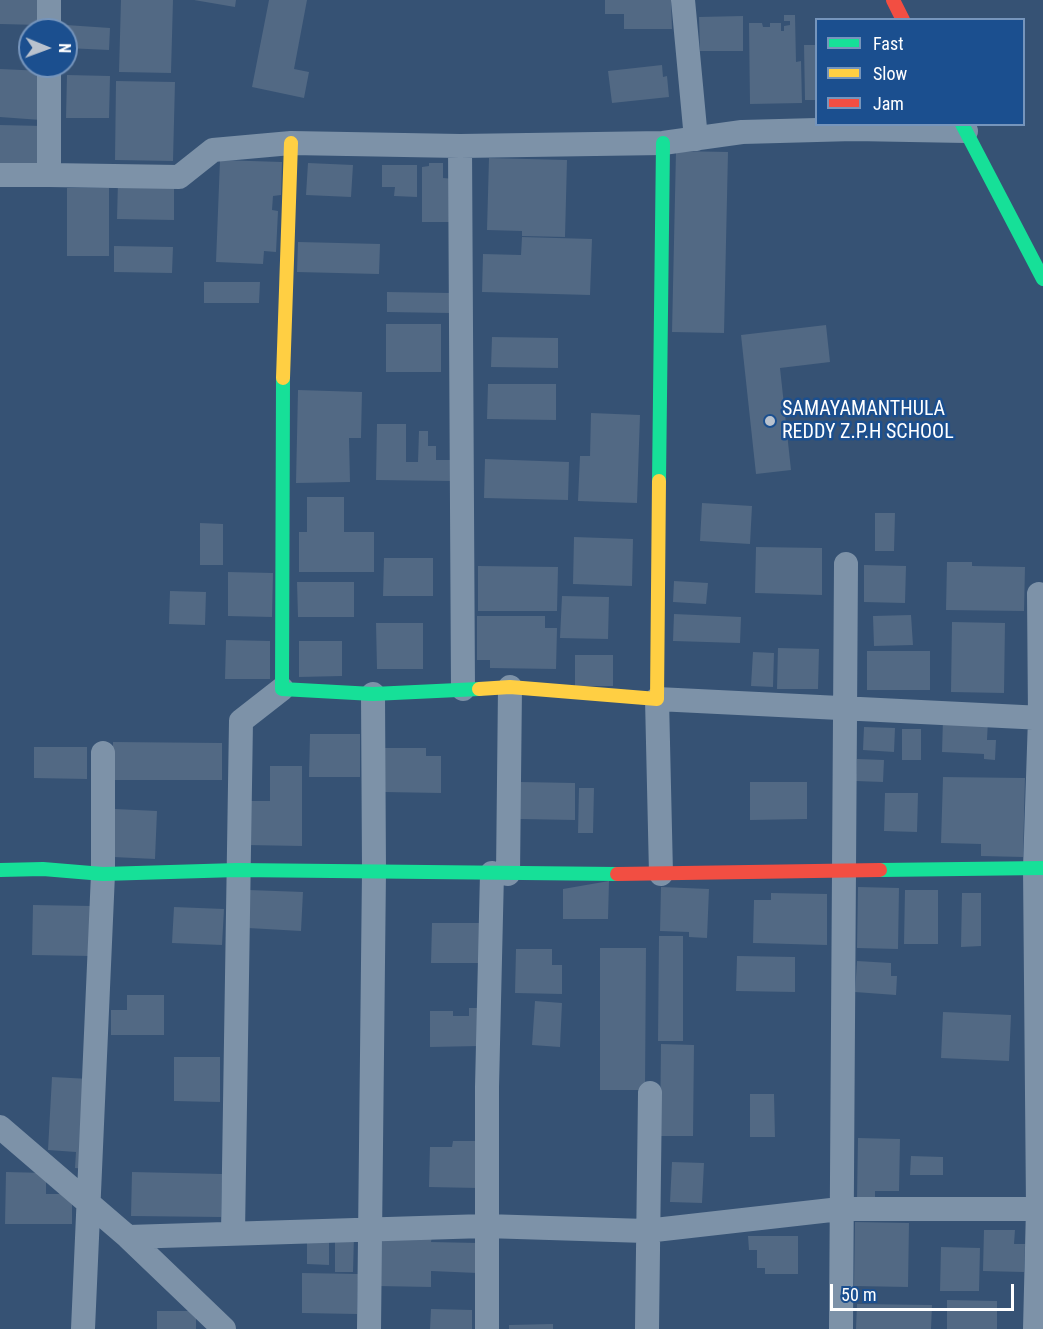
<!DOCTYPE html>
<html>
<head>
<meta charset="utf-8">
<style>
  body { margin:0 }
  #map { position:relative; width:1043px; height:1329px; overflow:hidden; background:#365274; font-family:"Roboto Condensed",sans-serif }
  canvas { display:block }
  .legend { position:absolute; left:815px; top:18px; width:210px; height:108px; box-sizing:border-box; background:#1b4f8f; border:2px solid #7695bc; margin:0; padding:8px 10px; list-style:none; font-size:18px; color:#fff }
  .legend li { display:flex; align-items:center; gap:12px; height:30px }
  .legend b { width:30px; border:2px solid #7695bc }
  .north { position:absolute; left:18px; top:18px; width:60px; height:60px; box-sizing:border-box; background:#1b4f8f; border:2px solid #7695bc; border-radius:50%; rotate:91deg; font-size:16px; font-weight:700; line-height:24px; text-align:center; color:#fff }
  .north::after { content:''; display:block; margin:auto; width:21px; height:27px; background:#b9c2ce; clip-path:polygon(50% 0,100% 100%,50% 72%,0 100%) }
  .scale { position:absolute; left:830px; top:1284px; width:184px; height:27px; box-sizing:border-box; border:3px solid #fff; border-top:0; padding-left:8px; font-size:18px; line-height:21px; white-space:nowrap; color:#fff; -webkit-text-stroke:4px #1b4f8f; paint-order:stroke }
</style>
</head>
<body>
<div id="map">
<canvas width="1043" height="1329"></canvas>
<ul class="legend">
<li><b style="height:8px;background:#16e098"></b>Fast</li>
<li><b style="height:8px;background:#ffcf43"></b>Slow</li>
<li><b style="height:8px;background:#f24e42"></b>Jam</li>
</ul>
<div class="north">N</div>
<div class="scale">50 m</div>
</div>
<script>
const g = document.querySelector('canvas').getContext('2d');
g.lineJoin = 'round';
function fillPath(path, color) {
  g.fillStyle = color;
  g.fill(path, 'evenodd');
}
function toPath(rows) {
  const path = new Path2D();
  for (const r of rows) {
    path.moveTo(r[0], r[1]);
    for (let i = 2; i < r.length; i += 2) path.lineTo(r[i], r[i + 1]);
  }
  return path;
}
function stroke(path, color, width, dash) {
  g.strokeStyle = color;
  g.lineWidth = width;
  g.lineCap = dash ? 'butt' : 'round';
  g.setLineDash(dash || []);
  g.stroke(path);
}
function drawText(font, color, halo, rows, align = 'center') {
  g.font = font + ' "Roboto Condensed",sans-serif';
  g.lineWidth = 5;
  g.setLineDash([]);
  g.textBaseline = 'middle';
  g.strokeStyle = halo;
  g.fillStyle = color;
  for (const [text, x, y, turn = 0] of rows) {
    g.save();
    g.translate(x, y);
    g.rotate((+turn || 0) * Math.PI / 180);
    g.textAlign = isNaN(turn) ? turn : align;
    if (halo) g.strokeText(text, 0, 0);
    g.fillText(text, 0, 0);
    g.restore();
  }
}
fillPath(toPath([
  [0,0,41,0,40,25,0,24],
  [121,0,173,0,171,73,119,72],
  [194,0,236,0,235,7],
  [269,0,307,0,294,69,309,72,304,98,252,87],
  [605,0,671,0,672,29,624,29,624,14,605,14],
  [784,15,795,15,796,62,801,61,802,103,750,104,749,23,762,23,763,27,770,27,770,23,781,23,781,31,784,31,784,26,790,25,790,21,784,21],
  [743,16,743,51,700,51,699,17],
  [66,25,110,28,109,50,66,48],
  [804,45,816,45,816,100,805,100],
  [662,65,663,77,667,76,669,97,612,103,608,71],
  [0,69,44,71,41,120,0,117],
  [67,75,110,76,109,118,66,118],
  [116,81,175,82,173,161,115,160],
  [0,125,43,126,42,166,0,165],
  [676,151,728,152,724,333,672,332],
  [489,158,567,160,565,237,522,236,522,231,487,230],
  [220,160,282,162,281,195,273,196,272,210,278,211,276,252,264,251,263,264,216,262],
  [308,163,353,165,351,197,306,195],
  [429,163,443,163,443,178,455,179,455,222,422,222,422,167,429,166],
  [382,165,417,165,417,197,394,196,395,187,382,187],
  [118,181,174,182,174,220,117,219],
  [67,188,109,188,109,256,67,256],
  [522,237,592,239,590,295,482,292,483,254,521,255],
  [298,242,380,244,379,274,297,272],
  [114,246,173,247,172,273,114,272],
  [204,282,260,282,259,303,204,303],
  [387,292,451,293,450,313,387,312],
  [386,324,441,324,441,372,386,372],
  [826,325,830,362,780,368,791,470,756,474,741,335],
  [492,337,558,338,558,368,491,367],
  [488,384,556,384,556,420,487,419],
  [298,390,362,392,361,438,349,438,350,482,296,483],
  [591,413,640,415,637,503,578,501,580,456,590,456],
  [377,424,406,424,406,462,418,462,419,431,428,431,428,446,436,446,436,460,454,460,453,481,376,480],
  [485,459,569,462,568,500,484,498],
  [307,497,344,497,344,532,374,532,374,572,299,572,299,532,307,532],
  [702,503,752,506,750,544,700,541],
  [875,513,895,513,894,551,875,551],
  [200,523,223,524,223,565,200,565],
  [574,537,633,539,632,586,573,584],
  [756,547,822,548,822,595,755,593],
  [384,558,433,558,433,596,383,596],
  [947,562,972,562,972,566,1025,567,1024,611,946,610],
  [864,565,906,566,905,603,864,602],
  [478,566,558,567,557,611,478,611],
  [228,572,273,573,272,617,228,616],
  [674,581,708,583,706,604,673,602],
  [297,582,354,582,354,617,298,617],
  [170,591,206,592,205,625,169,624],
  [562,596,609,597,608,639,560,638],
  [674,614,741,617,740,643,673,641],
  [911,615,913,645,874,646,873,616],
  [477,616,545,616,545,628,557,628,556,669,490,668,490,660,477,660],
  [952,622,1005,623,1004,693,951,692],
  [376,623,423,623,423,669,377,669],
  [226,640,270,641,270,679,225,679],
  [299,641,342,641,342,676,299,677],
  [778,648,819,649,818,689,777,689],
  [867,651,930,651,930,690,867,690],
  [753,652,774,653,773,687,751,686],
  [575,655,613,655,613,686,575,686],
  [943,719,988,720,987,740,996,740,995,760,984,759,984,754,942,752],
  [864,727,895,728,894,752,863,750],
  [902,729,921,729,921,760,902,760],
  [310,734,360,734,360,777,309,777],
  [113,742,222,743,222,780,112,780],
  [34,747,87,747,87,779,34,778],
  [385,748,426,748,426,756,441,756,441,793,384,792],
  [857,759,884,760,883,782,856,781],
  [270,766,302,766,302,846,246,845,247,821,251,821,251,801,270,801],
  [943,777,1025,778,1023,857,981,856,981,844,941,843],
  [520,782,575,783,575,820,520,819],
  [750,782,807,782,807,819,750,820],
  [579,788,594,788,593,833,578,833],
  [885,793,918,793,917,832,884,831],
  [115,809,157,811,155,859,113,857],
  [609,881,608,919,563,919,563,889],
  [661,887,709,889,707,938,689,937,689,932,660,931],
  [858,887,899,888,898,949,857,948],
  [249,890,303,892,301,931,248,928],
  [905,890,938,890,938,944,904,944],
  [771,893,827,894,827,945,753,943,754,900,771,900],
  [962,893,981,893,981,946,961,947],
  [33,905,92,906,91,956,32,955],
  [174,907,224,909,222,945,172,943],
  [432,923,480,923,480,963,431,963],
  [659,936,683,936,683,1041,658,1041],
  [600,948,646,948,645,1090,600,1090],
  [516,949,552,949,552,965,562,965,562,994,515,993],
  [737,956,795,957,795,992,736,991],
  [857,961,891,963,891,976,897,976,896,995,855,992],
  [127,995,164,995,164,1035,111,1035,111,1010,127,1010],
  [535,1001,562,1003,560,1047,532,1045],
  [469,1008,479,1008,480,1046,430,1047,430,1011,453,1011,453,1016,469,1016],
  [943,1012,1011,1015,1009,1061,941,1058],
  [661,1044,694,1045,693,1136,660,1136],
  [174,1057,220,1057,220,1102,174,1101],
  [52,1077,90,1079,85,1169,75,1168,76,1152,48,1150],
  [750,1094,774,1094,775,1137,750,1137],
  [858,1138,900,1139,899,1191,875,1191,875,1199,857,1199],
  [453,1141,479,1141,478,1188,429,1187,430,1147,452,1147],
  [911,1156,943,1157,943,1175,910,1175],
  [672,1162,704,1163,702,1203,670,1202],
  [6,1172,46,1173,46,1194,72,1194,72,1224,5,1224],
  [132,1172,222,1174,221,1217,131,1216],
  [855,1222,909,1223,908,1287,854,1286],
  [984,1230,1015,1230,1014,1244,1025,1244,1024,1272,983,1271],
  [335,1236,354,1236,353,1272,335,1272],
  [378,1236,432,1237,431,1242,478,1243,477,1273,431,1271,431,1287,377,1286],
  [748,1236,798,1236,798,1274,765,1274,765,1268,757,1268,757,1250,749,1250],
  [307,1237,329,1237,329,1265,307,1264],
  [941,1247,980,1248,979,1291,940,1291],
  [302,1273,358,1274,357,1314,302,1313],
  [947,1300,997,1301,997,1329,947,1329],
  [857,1304,932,1305,931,1329,856,1329],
  [431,1309,472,1310,472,1329,430,1329],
  [157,1311,196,1311,196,1329,157,1329],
  [553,1324,553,1329,509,1329,509,1325]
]), '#526984');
stroke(toPath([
  [49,0,49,30],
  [683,0,696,139],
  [49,66,49,175,179,177,213,150,291,143,460,146,663,143,742,132,854,129,966,131],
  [460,146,463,689],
  [0,175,49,175],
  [508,874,510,687],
  [661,874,657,699,1043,718],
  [0,1127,128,1237,224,1329],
  [233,1233,241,721,282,689],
  [128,1237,485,1226,646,1231,840,1209,1043,1209],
  [83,1329,103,874,103,753],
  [369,1329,374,871,373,694],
  [487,1329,487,1087,492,873],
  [647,1329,650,1093],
  [841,1329,846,564],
  [1035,1329,1038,1208,1035,868,1040,718,1039,594]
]), '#7d92a8', 24);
stroke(toPath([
  [962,124,1043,279],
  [283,378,282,689,373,694,479,689],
  [659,481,663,143],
  [0,870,43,869,103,874,237,870,617,874],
  [880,870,1043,868]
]), '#16e098', 14);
stroke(toPath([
  [283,378,291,143],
  [479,689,510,687,657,699,659,481]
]), '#ffcf43', 14);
stroke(toPath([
  [893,0,903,20],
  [617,874,880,870]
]), '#f24e42', 14);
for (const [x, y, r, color] of [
  [770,421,6,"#b9c2ce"]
]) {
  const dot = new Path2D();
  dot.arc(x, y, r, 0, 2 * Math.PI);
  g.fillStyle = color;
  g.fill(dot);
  stroke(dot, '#1b4f8f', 2);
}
drawText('20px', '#fff', '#1b4f8f', [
  ["SAMAYAMANTHULA",782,410],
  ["REDDY Z.P.H SCHOOL",782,433]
], 'left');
</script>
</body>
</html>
